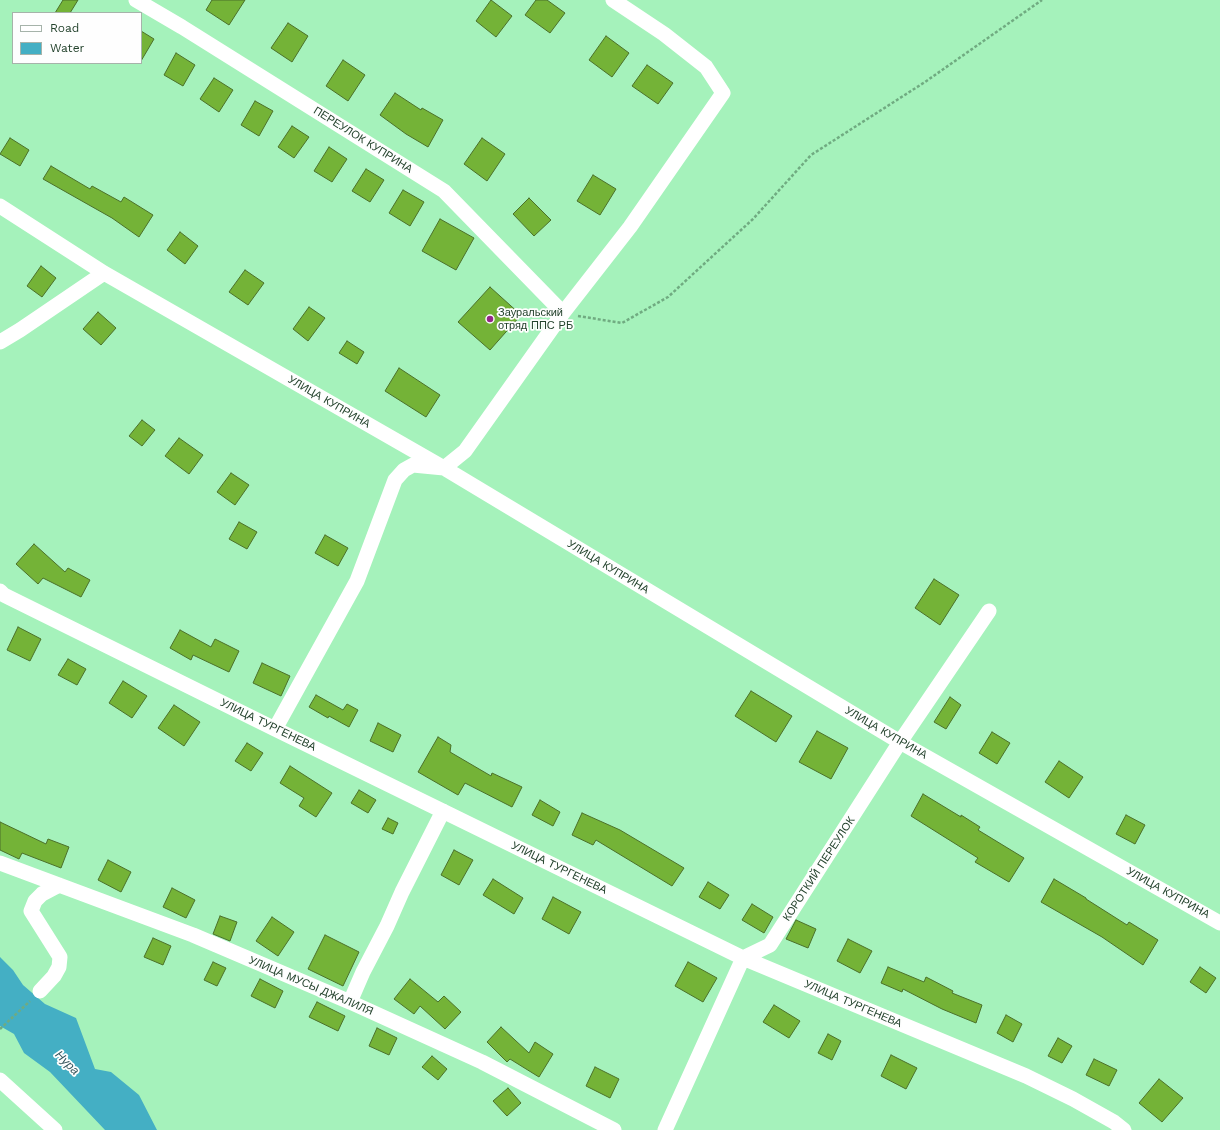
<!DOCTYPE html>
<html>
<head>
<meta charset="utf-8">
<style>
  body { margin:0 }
  #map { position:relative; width:1220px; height:1130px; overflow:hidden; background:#a5f2bb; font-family:"Work Sans",sans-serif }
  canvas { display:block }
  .legend { position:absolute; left:12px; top:12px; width:130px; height:52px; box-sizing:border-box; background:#fefefe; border:1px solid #a6b3aa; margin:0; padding:5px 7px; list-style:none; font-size:12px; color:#23422c }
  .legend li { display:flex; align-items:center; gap:8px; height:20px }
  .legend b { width:20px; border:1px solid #a6b3aa }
</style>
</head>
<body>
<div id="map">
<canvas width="1220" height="1130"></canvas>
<ul class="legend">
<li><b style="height:5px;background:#fff"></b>Road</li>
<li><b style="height:11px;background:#44afc4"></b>Water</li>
</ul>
</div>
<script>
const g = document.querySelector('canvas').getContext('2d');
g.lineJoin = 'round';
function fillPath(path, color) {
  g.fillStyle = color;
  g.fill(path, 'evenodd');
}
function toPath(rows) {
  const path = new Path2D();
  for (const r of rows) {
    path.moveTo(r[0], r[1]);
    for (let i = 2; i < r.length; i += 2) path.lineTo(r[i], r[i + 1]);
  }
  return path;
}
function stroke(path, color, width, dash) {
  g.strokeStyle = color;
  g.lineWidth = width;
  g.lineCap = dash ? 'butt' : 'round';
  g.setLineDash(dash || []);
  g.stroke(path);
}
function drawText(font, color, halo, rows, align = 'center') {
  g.font = font + ' "Work Sans",sans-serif';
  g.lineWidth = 3.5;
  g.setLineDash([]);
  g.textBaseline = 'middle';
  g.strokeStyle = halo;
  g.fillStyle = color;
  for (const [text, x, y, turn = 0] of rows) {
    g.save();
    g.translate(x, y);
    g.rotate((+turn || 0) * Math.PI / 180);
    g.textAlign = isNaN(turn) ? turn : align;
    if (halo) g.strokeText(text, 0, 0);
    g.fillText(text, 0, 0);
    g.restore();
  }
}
fillPath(toPath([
  [0,957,13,970,23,985,45,1004,76,1018,95,1069,111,1072,139,1095,157,1130,105,1130,50,1072,24,1053,14,1034,0,1026]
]), '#44afc4');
const building = toPath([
  [63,0,78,0,70,13,55,13,63,0],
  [212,0,245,0,229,25,206,10,212,0],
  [491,0,512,16,496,37,476,21,491,0],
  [536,0,547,0,565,13,550,33,525,15,536,0],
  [288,23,308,36,292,62,271,48,288,23],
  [141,31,154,39,141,61,141,31],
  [606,36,629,53,612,77,589,60,606,36],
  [176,53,195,65,183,86,164,75,176,53],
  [343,60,365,75,348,101,326,86,343,60],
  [647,65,673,83,658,104,632,86,647,65],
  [214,78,233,90,219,112,200,99,214,78],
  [395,93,421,110,422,108,443,120,428,147,406,134,380,115,395,93],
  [255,101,273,111,259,136,241,125,255,101],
  [292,126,309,137,294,158,278,147,292,126],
  [10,138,29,150,20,166,0,154,10,138],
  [482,138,505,154,487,181,464,164,482,138],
  [329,147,347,159,332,182,314,171,329,147],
  [51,166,90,189,92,186,121,202,124,197,153,215,139,237,112,218,43,179,51,166],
  [366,169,384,180,370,202,352,191,366,169],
  [593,175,616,189,600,215,577,201,593,175],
  [403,190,424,202,410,226,389,213,403,190],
  [529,198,551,220,534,236,513,214,529,198],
  [440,219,474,238,456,270,422,251,440,219],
  [180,232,198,246,185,264,167,250,180,232],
  [41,266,56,278,42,297,27,286,41,266],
  [245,270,264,283,248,305,229,292,245,270],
  [490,287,521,315,490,350,458,322,490,287],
  [309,307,325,318,308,341,293,329,309,307],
  [98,312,116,328,101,345,83,329,98,312],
  [347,341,364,352,357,364,339,353,347,341],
  [399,368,440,395,426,417,385,391,399,368],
  [142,420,155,430,142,446,129,436,142,420],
  [179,438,203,455,189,474,165,456,179,438],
  [231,473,249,485,235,505,217,492,231,473],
  [239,522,257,532,247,549,229,539,239,522],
  [325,535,348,548,338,566,315,553,325,535],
  [34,544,65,572,68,568,90,580,81,597,43,578,38,584,16,564,34,544],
  [934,579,959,595,940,625,915,608,934,579],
  [18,627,41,639,30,661,7,650,18,627],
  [180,630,211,647,215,639,239,651,229,672,193,655,191,660,170,648,180,630],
  [68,659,86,669,77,685,58,675,68,659],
  [262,663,290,676,281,696,253,683,262,663],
  [123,681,147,696,132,718,109,703,123,681],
  [751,691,792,716,776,742,735,716,751,691],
  [316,695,343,710,347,704,358,710,349,727,329,716,328,718,309,707,316,695],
  [950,697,961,705,946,729,934,722,950,697],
  [174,705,200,722,184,746,158,728,174,705],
  [378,723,401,735,393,752,370,741,378,723],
  [817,731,848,748,831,779,799,762,817,731],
  [992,732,1010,743,997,764,979,753,992,732],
  [438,737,451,745,450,752,491,776,492,773,522,787,512,807,465,783,458,795,418,772,438,737],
  [247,743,263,753,251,771,235,761,247,743],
  [1059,761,1083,777,1069,798,1045,782,1059,761],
  [290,766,332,793,316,817,299,806,304,798,280,783,290,766],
  [359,790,376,800,368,813,351,803,359,790],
  [923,794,961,817,961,815,980,827,978,830,1024,858,1009,882,975,862,978,858,911,816,923,794],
  [540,800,560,812,553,826,532,815,540,800],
  [582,813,620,830,684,868,672,886,596,840,593,845,572,835,582,813],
  [1126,815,1145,825,1135,844,1116,834,1126,815],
  [388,818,398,823,393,834,382,829,388,818],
  [0,822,46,844,48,839,69,847,61,868,22,853,19,859,0,850,0,822],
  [454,850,473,860,459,885,441,875,454,850],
  [108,860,131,872,121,892,98,880,108,860],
  [493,879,523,898,514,914,483,895,493,879],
  [1054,879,1086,898,1086,899,1127,925,1129,922,1158,940,1143,965,1102,937,1041,902,1054,879],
  [708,882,729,895,720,909,699,897,708,882],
  [172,888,195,900,186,918,163,907,172,888],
  [553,897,581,912,569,934,542,919,553,897],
  [752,904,773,917,764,933,742,920,752,904],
  [220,916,237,922,230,941,213,934,220,916],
  [272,917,294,932,278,956,256,941,272,917],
  [796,920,816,929,808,948,786,939,796,920],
  [325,935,359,952,343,986,308,969,325,935],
  [153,938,171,946,163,965,144,957,153,938],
  [848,939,872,951,860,973,837,961,848,939],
  [213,962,226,968,217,986,204,980,213,962],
  [688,962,717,978,703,1002,675,986,688,962],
  [888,967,924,982,926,977,953,991,952,993,982,1005,976,1023,942,1009,903,989,902,992,881,983,888,967],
  [1200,967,1216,978,1206,993,1190,982,1200,967],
  [260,979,283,991,275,1008,251,996,260,979],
  [410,979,438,1002,444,996,461,1012,445,1029,420,1006,414,1014,394,999,410,979],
  [317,1002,345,1016,338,1031,309,1017,317,1002],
  [774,1005,800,1021,789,1038,763,1022,774,1005],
  [1006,1015,1022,1024,1013,1042,997,1033,1006,1015],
  [501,1027,529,1053,535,1042,553,1054,539,1077,510,1059,507,1062,487,1042,501,1027],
  [377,1028,397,1038,389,1055,369,1046,377,1028],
  [828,1034,841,1041,832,1060,818,1053,828,1034],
  [1058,1038,1072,1046,1062,1063,1048,1056,1058,1038],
  [891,1055,917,1068,906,1089,881,1076,891,1055],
  [432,1056,447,1069,438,1080,422,1067,432,1056],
  [1094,1059,1117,1070,1109,1086,1086,1075,1094,1059],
  [595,1067,619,1079,610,1098,586,1086,595,1067],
  [1159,1079,1183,1098,1162,1122,1139,1103,1159,1079],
  [508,1088,521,1103,507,1116,493,1101,508,1088]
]);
fillPath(building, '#74b337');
stroke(building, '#4b702a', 1);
stroke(toPath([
  [578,316,622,323,668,297,753,219,811,155,925,82,1042,0],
  [0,1029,30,1001]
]), '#70ab81', 2.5, [3, 2]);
stroke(toPath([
  [136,0,182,27,444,191,563,313],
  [0,206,104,273,444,468,900,742,1220,923],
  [0,342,20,330,104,273],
  [0,591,4,595,275,729,743,958,1026,1076,1073,1099,1114,1122,1124,1130],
  [275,729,357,581,395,480,404,470,413,465,444,468,465,451,563,313,630,227,723,93,706,67,664,34,613,0],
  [0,863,193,935,350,1002,482,1062,614,1130],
  [40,991,54,976,59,967,60,957,31,911,35,901,42,894,59,885],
  [350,1002,363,972,387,926,402,892,443,811],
  [0,1080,55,1130],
  [665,1130,743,958,770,945,900,742,989,611]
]), '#fff', 15);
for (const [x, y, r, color] of [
  [490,319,4,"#932688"]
]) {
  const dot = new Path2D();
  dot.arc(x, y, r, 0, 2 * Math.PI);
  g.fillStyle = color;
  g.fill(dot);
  stroke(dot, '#fefefe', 1.5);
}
drawText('11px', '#23422c', '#fefefe', [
  ["ПЕРЕУЛОК КУПРИНА",363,140,32],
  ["УЛИЦА КУПРИНА",329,402,30],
  ["УЛИЦА КУПРИНА",608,567,31],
  ["УЛИЦА ТУРГЕНЕВА",268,725,26],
  ["УЛИЦА КУПРИНА",886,733,30],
  ["УЛИЦА ТУРГЕНЕВА",559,868,26],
  ["КОРОТКИЙ ПЕРЕУЛОК",819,869,-57],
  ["УЛИЦА КУПРИНА",1168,893,29],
  ["УЛИЦА МУСЫ ДЖАЛИЛЯ",311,986,23],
  ["УЛИЦА ТУРГЕНЕВА",853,1004,23]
]);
drawText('11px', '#23422c', '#fefefe', [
  ["Зауральский",498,313],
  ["отряд ППС РБ",498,326]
], 'left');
drawText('italic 12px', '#34545b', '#fefefe', [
  ["Нура",67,1063,45]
]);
</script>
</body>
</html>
